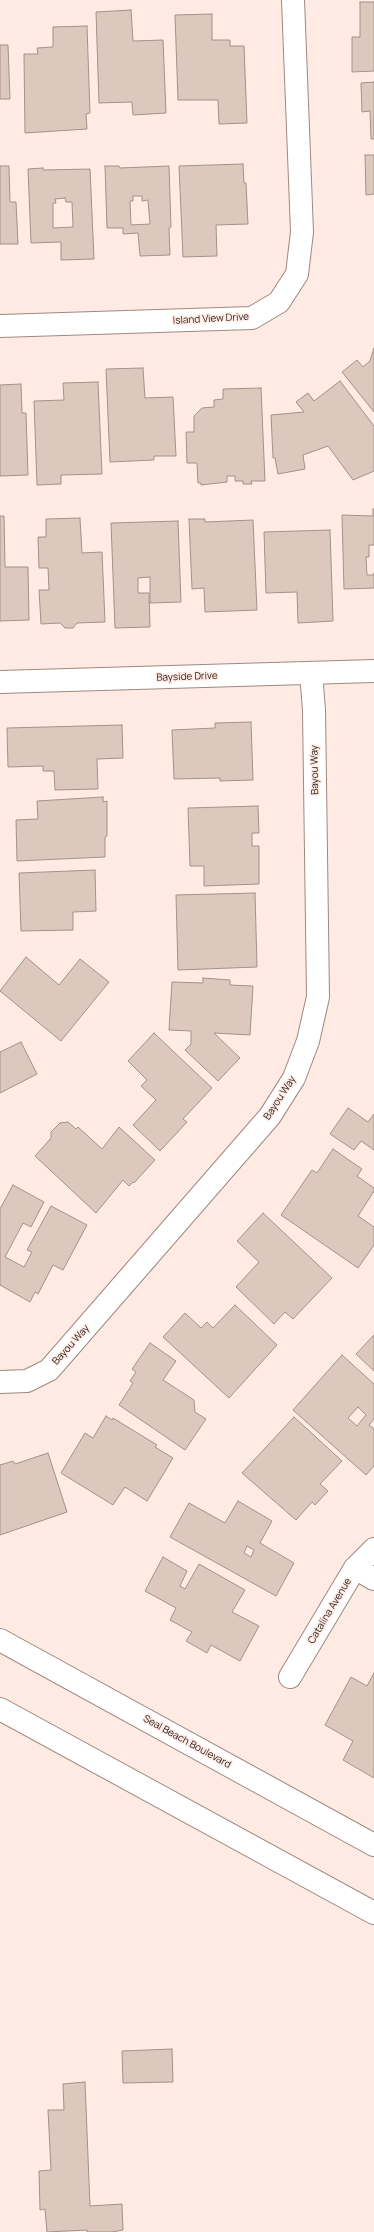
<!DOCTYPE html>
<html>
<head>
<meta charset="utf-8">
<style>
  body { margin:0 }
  canvas { display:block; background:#ffebe3 }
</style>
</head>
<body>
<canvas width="374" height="2232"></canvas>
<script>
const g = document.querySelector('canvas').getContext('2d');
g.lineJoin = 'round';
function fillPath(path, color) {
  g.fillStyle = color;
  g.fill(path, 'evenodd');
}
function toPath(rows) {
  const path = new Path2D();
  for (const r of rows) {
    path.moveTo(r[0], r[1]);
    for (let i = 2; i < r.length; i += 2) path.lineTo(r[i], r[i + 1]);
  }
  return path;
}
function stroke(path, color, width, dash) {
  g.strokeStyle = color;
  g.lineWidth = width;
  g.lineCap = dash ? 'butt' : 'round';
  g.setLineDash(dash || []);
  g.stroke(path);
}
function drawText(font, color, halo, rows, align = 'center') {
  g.font = font + ' Manrope,sans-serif';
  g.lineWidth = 3;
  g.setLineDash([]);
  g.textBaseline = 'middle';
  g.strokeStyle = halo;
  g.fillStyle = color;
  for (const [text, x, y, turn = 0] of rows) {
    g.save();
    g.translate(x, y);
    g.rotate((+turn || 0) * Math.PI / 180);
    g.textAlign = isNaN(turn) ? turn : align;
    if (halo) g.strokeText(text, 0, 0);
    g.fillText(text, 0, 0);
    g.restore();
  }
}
const building = toPath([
  [360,2,374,2,374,71,352,72,352,37,360,37,360,2],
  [131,10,133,41,163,40,166,113,133,115,132,102,99,103,96,12,131,10],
  [212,14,212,40,230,40,230,46,244,46,247,123,219,124,218,100,178,100,175,15,212,14],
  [87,26,90,113,86,114,87,129,25,133,24,54,38,54,37,48,53,47,53,27,87,26],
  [0,45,8,45,10,99,0,99,0,45],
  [374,82,374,139,371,139,370,111,362,112,361,83,374,82],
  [365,155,374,155,374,194,366,195,365,155],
  [243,164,244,183,246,183,248,224,216,225,217,256,183,257,179,166,243,164],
  [0,166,9,166,10,202,16,202,18,244,0,244,0,166],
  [105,166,119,166,120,168,169,166,171,227,169,228,170,255,140,256,138,233,123,234,123,228,107,228,105,166],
  [133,196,142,196,142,201,148,200,150,224,131,225,130,201,133,201,133,196],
  [43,168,43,170,90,169,94,259,61,260,61,242,31,243,28,169,43,168],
  [65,198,66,202,72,202,73,227,53,228,53,203,56,203,55,199,65,198],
  [374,348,374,412,342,372,357,360,363,367,370,361,374,348],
  [143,368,145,398,173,397,176,456,154,456,154,460,110,462,106,369,143,368],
  [340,381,374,426,374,471,353,480,328,446,303,455,305,469,278,474,275,458,273,458,271,415,304,412,296,402,308,393,314,401,340,381],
  [98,382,102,474,61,475,61,484,37,485,34,401,64,400,63,383,98,382],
  [21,384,22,413,26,413,28,475,0,476,0,385,21,384],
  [261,388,265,481,251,481,252,484,243,484,243,481,235,481,235,476,227,476,227,482,201,485,201,483,198,483,197,463,187,463,186,432,194,432,194,416,202,408,214,407,214,400,223,399,223,389,261,388],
  [373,509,374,509,374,545,369,545,369,557,366,557,367,575,373,575,374,573,374,588,344,589,342,515,373,516,373,509],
  [0,516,4,516,5,567,28,567,29,620,0,621,0,516],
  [80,518,82,553,102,552,105,622,77,623,73,628,65,628,60,623,41,624,39,590,49,590,48,568,39,568,38,537,46,537,46,519,80,518],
  [189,519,205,519,205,522,253,520,257,610,205,612,204,588,192,589,189,519],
  [178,521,181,602,150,603,150,577,138,578,138,593,149,593,150,627,115,628,111,523,178,521],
  [330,530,333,621,298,623,297,592,266,593,264,532,330,530],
  [251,722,253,780,220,781,220,778,174,779,172,730,215,728,215,723,251,722],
  [122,725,123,758,97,759,98,789,55,790,54,771,43,771,43,766,8,767,7,728,122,725],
  [103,797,103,802,107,801,107,836,105,837,105,857,17,861,16,820,38,819,37,801,103,797],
  [258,806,259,833,252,833,252,846,259,846,259,884,204,886,204,866,190,866,188,808,258,806],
  [95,870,96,911,73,912,73,930,21,931,19,873,95,870],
  [255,893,257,967,178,970,176,895,255,893],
  [26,957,59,985,80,959,109,982,61,1041,0,991,26,957],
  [203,978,230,980,230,985,253,986,250,1035,214,1033,240,1058,218,1081,185,1050,191,1044,191,1031,169,1030,172,982,203,983,203,978],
  [154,1033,212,1088,183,1119,187,1122,160,1151,133,1125,156,1100,141,1086,147,1080,128,1061,154,1033],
  [21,1042,37,1074,0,1093,0,1052,21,1042],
  [348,1108,368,1122,374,1114,374,1150,361,1141,354,1150,330,1134,348,1108],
  [68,1122,76,1129,78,1127,102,1149,119,1127,155,1160,134,1183,133,1182,129,1186,123,1180,96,1213,35,1156,51,1138,51,1132,60,1123,68,1122],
  [333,1149,362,1169,357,1176,374,1188,374,1191,358,1216,374,1227,374,1245,358,1268,281,1215,312,1170,317,1173,333,1149],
  [13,1185,44,1202,31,1227,23,1223,5,1257,24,1267,32,1252,27,1250,51,1206,87,1225,63,1270,53,1265,38,1294,35,1292,30,1302,0,1285,0,1209,13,1185],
  [263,1213,332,1278,293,1319,285,1312,274,1324,236,1287,259,1262,237,1241,263,1213],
  [235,1305,277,1345,229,1398,163,1337,185,1313,201,1328,207,1322,213,1328,235,1305],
  [374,1335,374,1371,356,1354,374,1335],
  [150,1343,176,1361,163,1380,194,1400,195,1412,206,1419,185,1450,119,1405,133,1383,130,1381,136,1372,132,1369,150,1343],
  [342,1355,374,1384,374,1419,369,1425,374,1429,374,1466,366,1475,293,1410,342,1355],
  [358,1407,366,1415,357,1426,348,1418,358,1407],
  [106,1416,112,1420,113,1418,157,1445,155,1447,173,1458,147,1501,125,1487,113,1505,61,1473,85,1433,93,1438,106,1416],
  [294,1417,342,1461,320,1484,328,1491,315,1505,312,1502,296,1520,242,1473,294,1417],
  [48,1453,67,1512,0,1535,0,1465,13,1461,15,1464,48,1453],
  [238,1501,272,1521,260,1543,294,1563,276,1596,170,1537,189,1503,225,1523,238,1501],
  [247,1546,254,1550,251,1557,244,1553,247,1546],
  [163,1557,187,1571,180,1586,185,1589,199,1564,245,1590,232,1612,259,1626,240,1661,211,1645,207,1653,186,1641,192,1632,170,1620,176,1608,145,1591,163,1557],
  [374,1673,374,1778,343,1760,353,1741,325,1725,351,1677,367,1686,374,1673],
  [172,2049,173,2082,123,2083,122,2051,172,2049],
  [85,2082,90,2206,122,2204,123,2230,112,2232,87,2232,87,2230,47,2232,45,2209,40,2210,39,2171,51,2170,48,2110,64,2110,63,2084,85,2082]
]);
fillPath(building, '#dec7bd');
stroke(building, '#a69087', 1);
const street = toPath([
  [0,326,252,318,279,302,297,274,302,232,293,0],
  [0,1382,27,1381,49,1370,270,1116,294,1078,308,1041,318,997,314,710,311,673],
  [355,1568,374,1579],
  [290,1677,355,1568,374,1549]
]);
const secondary = toPath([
  [0,682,374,671]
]);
const primary = toPath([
  [0,1640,374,1845],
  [0,1709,374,1913]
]);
stroke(street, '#9e897f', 24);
stroke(secondary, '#9e897f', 24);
stroke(primary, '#9e897f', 24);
stroke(street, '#fff', 22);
stroke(secondary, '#fff', 22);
stroke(primary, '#fff', 22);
drawText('10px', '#2d2521', '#ffebe3', [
  ["Island View Drive",211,319,-3],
  ["Bayside Drive",187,677,-2],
  ["Bayou Way",315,770,-91],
  ["Bayou Way",280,1098,-57],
  ["Bayou Way",71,1345,-48],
  ["Catalina Avenue",330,1611,-59],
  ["Seal Beach Boulevard",187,1742,29]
]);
</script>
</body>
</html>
